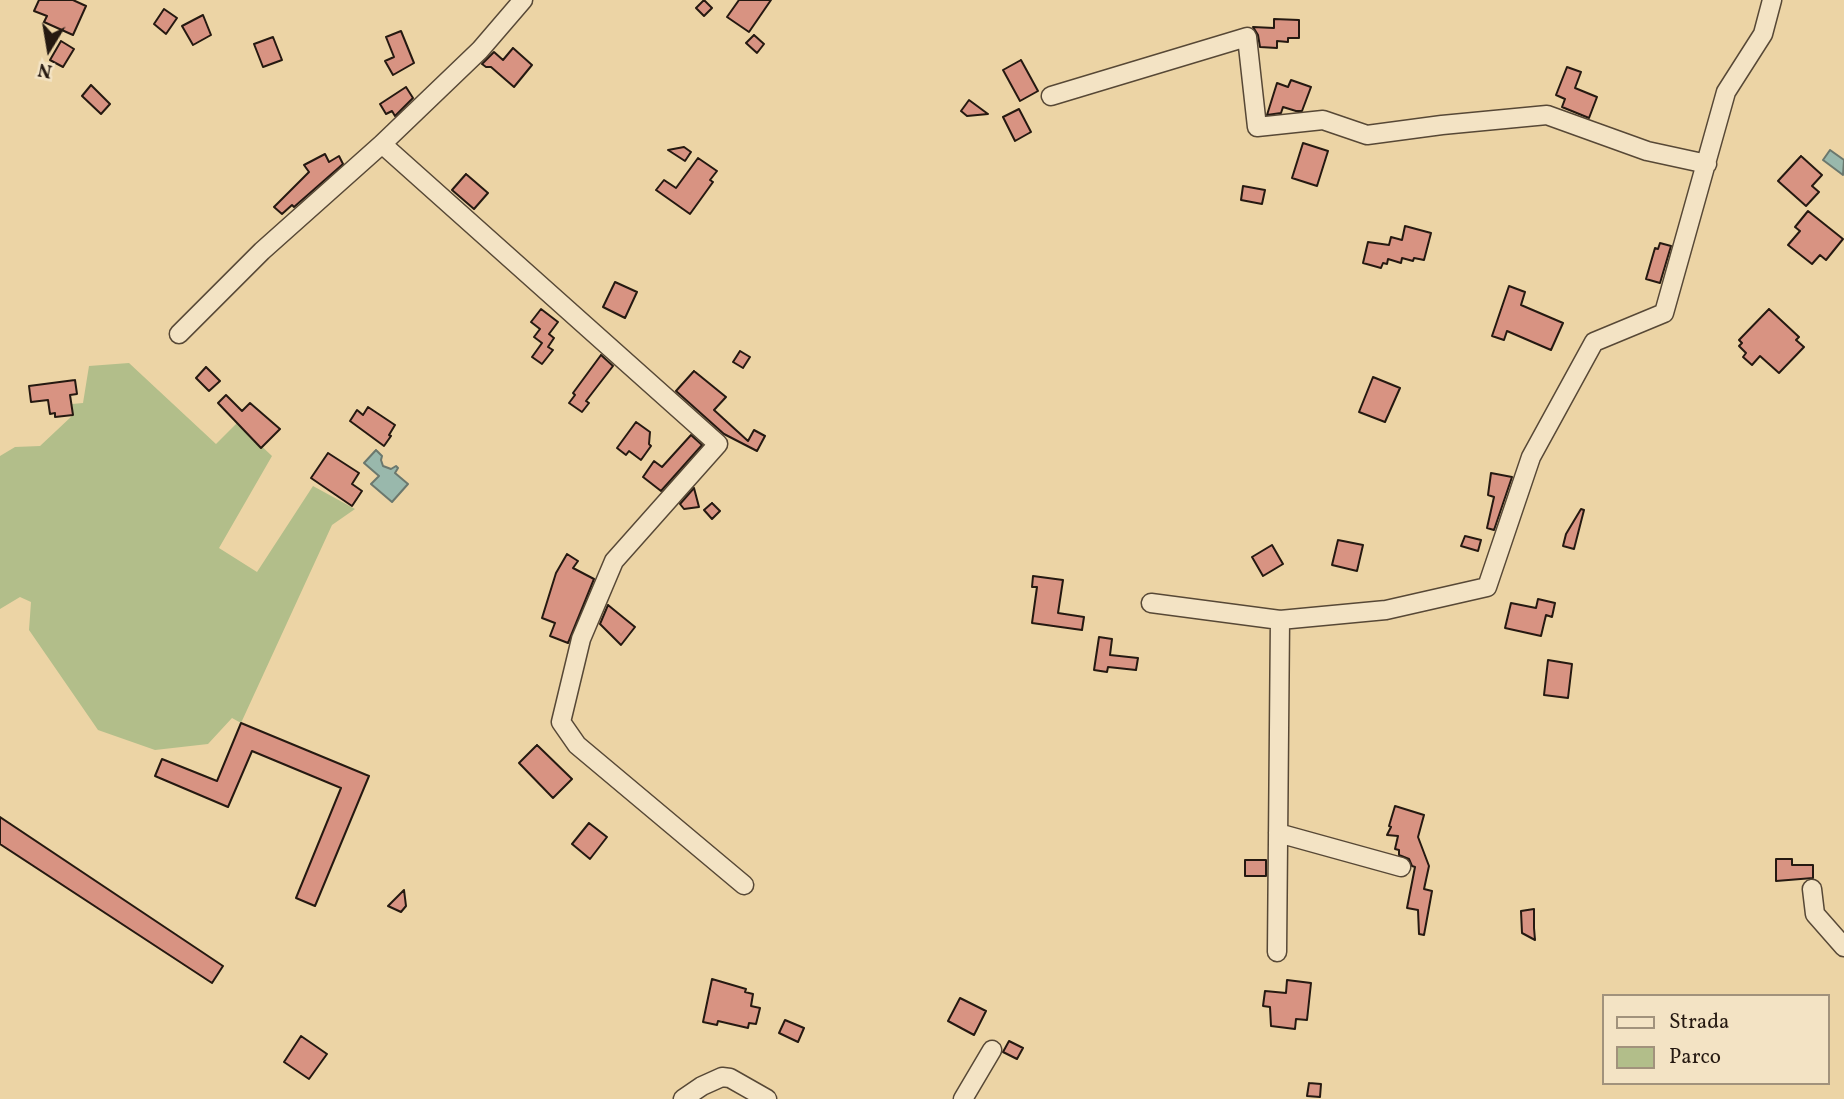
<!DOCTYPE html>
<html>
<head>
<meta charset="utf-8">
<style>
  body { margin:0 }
  #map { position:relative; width:1844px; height:1099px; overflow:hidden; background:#ecd4a5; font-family:Vollkorn,serif }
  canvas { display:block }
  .legend { position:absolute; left:1602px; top:994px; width:228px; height:91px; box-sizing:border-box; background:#f3e3c4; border:2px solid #a1927c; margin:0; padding:9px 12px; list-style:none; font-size:21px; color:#251911 }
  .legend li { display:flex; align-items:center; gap:14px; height:35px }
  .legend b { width:35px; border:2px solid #a1927c }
  .north { position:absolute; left:14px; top:14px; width:70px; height:70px; -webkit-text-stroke:5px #f3e3c4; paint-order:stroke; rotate:191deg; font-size:19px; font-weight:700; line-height:28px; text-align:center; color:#251911 }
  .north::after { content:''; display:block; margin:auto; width:24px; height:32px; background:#251911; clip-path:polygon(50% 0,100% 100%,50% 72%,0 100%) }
</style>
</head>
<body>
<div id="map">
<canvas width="1844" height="1099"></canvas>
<ul class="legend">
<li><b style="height:9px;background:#f3e3c4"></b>Strada</li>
<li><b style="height:19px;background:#b2be8a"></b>Parco</li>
</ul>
<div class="north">N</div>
</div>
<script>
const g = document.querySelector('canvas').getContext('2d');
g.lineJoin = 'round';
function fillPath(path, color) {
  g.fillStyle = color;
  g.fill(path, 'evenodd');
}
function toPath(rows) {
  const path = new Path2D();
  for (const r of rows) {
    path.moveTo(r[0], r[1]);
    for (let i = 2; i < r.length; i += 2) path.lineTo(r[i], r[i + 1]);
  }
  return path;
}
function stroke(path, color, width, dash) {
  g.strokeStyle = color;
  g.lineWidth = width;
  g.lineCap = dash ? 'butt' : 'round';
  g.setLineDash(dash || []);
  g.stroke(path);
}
fillPath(toPath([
  [129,363,216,444,237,423,272,456,219,548,257,572,313,486,355,509,332,525,241,723,232,718,208,744,155,750,98,730,29,630,31,602,20,597,0,609,0,456,15,447,40,446,73,415,72,404,83,403,89,366]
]), '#b2be8a');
const water = toPath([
  [1830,150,1844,160,1843,175,1823,160,1830,150],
  [376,450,382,456,381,460,383,466,391,469,396,466,398,468,395,473,408,484,392,502,371,484,379,476,364,463,376,450]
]);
fillPath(water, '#99b8ac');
stroke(water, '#6b786e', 2);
const building = toPath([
  [39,0,73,0,86,6,73,35,44,22,47,16,34,11,39,0],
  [704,0,712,8,704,16,696,8,704,0],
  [739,0,771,0,749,32,727,17,739,0],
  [164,9,177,18,166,34,154,24,164,9],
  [203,15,211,35,193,45,182,26,203,15],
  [1274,19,1299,20,1299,38,1288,38,1288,42,1277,41,1277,48,1260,47,1258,35,1253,27,1274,28,1274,19],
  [401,31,414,63,393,75,385,61,394,57,386,37,401,31],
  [754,35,764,44,757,53,746,43,754,35],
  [273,37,282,60,263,67,254,44,273,37],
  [61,41,74,49,63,67,50,60,61,41],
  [513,48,532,65,514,87,491,67,486,67,482,64,494,52,503,60,513,48],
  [1021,60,1038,91,1020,101,1003,70,1021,60],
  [1567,67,1581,72,1575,88,1597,97,1589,118,1562,107,1565,99,1556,95,1567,67],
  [1291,80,1311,87,1302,111,1296,111,1283,107,1281,113,1267,115,1277,83,1288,87,1291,80],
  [91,85,110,104,101,114,82,96,91,85],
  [406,87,413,98,395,116,392,111,386,114,380,104,406,87],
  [969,100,988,114,967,116,961,111,969,100],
  [1019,109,1031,132,1015,141,1003,117,1019,109],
  [1303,143,1328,151,1317,186,1292,178,1303,143],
  [684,147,691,152,685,161,668,150,684,147],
  [325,154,329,162,339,156,343,164,294,207,292,205,282,214,274,207,309,172,304,165,325,154],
  [1801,156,1822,175,1812,186,1819,192,1806,206,1778,181,1801,156],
  [698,158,717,171,710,180,713,182,690,214,656,190,664,180,676,188,698,158],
  [466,174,488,193,474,209,452,190,466,174],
  [1243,186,1265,190,1262,204,1241,200,1243,186],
  [1808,211,1843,239,1826,260,1820,255,1812,264,1788,245,1800,231,1795,227,1808,211],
  [1405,226,1431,233,1424,260,1414,258,1413,261,1402,258,1401,263,1388,259,1387,264,1383,263,1381,268,1363,263,1368,242,1389,245,1391,237,1402,240,1405,226],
  [1660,243,1671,246,1660,283,1646,279,1655,248,1658,249,1660,243],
  [615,282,637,292,625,318,603,307,615,282],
  [1509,286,1525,292,1521,305,1563,323,1551,350,1507,331,1504,340,1492,336,1509,286],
  [541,309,558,322,549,334,554,338,548,347,553,350,542,364,532,357,542,343,534,337,540,329,531,322,541,309],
  [1769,309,1799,337,1796,340,1804,347,1779,373,1760,356,1752,365,1743,357,1746,353,1739,346,1742,343,1739,340,1769,309],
  [740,351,750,357,743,368,733,362,740,351],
  [601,355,613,366,586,401,589,403,582,412,569,403,575,395,573,393,601,355],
  [206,367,220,381,209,391,196,378,206,367],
  [694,371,726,397,714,410,748,441,754,430,765,436,757,451,724,434,676,391,694,371],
  [1373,377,1400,388,1385,422,1359,412,1373,377],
  [75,380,77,394,70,395,73,415,55,417,55,413,50,414,48,400,31,402,29,386,75,380],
  [226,395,242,411,250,403,280,429,261,448,218,403,226,395],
  [368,407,395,425,389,435,391,436,384,446,350,421,357,410,363,415,368,407],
  [636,422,650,432,649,444,651,446,641,460,629,451,626,455,617,448,636,422],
  [691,435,702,445,661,491,643,477,654,461,662,467,691,435],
  [328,453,359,473,352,484,362,491,352,506,311,478,328,453],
  [1491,473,1512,477,1494,530,1487,528,1494,497,1488,495,1491,473],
  [694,488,699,507,684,509,680,504,694,488],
  [712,503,720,511,712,519,704,510,712,503],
  [1581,509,1584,510,1574,549,1563,546,1566,534,1581,509],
  [1465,536,1481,540,1478,551,1461,546,1465,536],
  [1338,540,1363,545,1357,571,1332,565,1338,540],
  [1272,545,1283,564,1263,576,1252,557,1272,545],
  [567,554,578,561,573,568,594,579,568,643,550,636,555,623,542,618,556,573,567,554],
  [1033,576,1063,580,1058,613,1084,617,1082,630,1032,623,1037,587,1032,587,1033,576],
  [1538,599,1555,603,1552,617,1546,615,1541,636,1505,628,1511,603,1536,608,1538,599],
  [608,605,635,627,621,645,600,624,608,605],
  [1099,637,1112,639,1110,655,1138,658,1136,670,1108,667,1107,672,1094,670,1099,637],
  [1548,660,1572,664,1568,698,1544,695,1548,660],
  [241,723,369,776,315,906,296,898,341,788,252,751,228,807,155,776,162,759,217,781,241,723],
  [537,745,572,779,553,798,519,763,537,745],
  [1395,806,1424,815,1418,837,1429,866,1424,889,1432,891,1424,935,1419,934,1418,910,1407,908,1415,867,1412,866,1409,859,1399,855,1399,850,1395,849,1398,836,1387,835,1391,827,1389,826,1395,806],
  [0,817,223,966,212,983,0,844,0,817],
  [589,823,607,837,590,859,572,844,589,823],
  [1776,859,1792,859,1792,865,1813,865,1813,878,1776,881,1776,859],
  [1245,860,1266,860,1266,876,1245,876,1245,860],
  [404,890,406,906,401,912,388,906,404,890],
  [1534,909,1534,928,1535,940,1522,933,1521,911,1534,909],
  [712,979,746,989,745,992,753,994,751,1006,760,1008,756,1024,749,1023,748,1028,718,1021,717,1025,703,1022,712,979],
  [1287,980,1311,983,1307,1020,1296,1019,1295,1029,1271,1026,1270,1007,1263,1006,1265,991,1286,993,1287,980],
  [960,998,986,1011,974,1035,948,1021,960,998],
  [785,1020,804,1028,798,1042,779,1033,785,1020],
  [301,1036,327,1054,309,1079,284,1062,301,1036],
  [1009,1041,1023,1048,1017,1059,1003,1052,1009,1041],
  [1309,1083,1321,1084,1320,1097,1307,1096,1309,1083]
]);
fillPath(building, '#d89382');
stroke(building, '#251911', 2);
const minor = toPath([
  [1051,96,1247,37,1257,127,1323,120,1367,135,1442,125,1547,115,1647,151,1707,164],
  [382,144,718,444,614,561,581,639,561,722,577,745,744,885],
  [179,334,262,251,382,144,480,50,523,0],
  [1151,603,1280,620,1386,610,1487,587,1531,457,1594,342,1664,313,1726,92,1763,34,1772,0],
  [1278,833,1401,867],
  [1812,889,1815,914,1844,947],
  [1277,952,1280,620],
  [683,1099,702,1086,722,1077,730,1078,767,1099],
  [963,1099,992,1050]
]);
stroke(minor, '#574836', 21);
stroke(minor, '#f3e3c4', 18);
</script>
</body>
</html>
